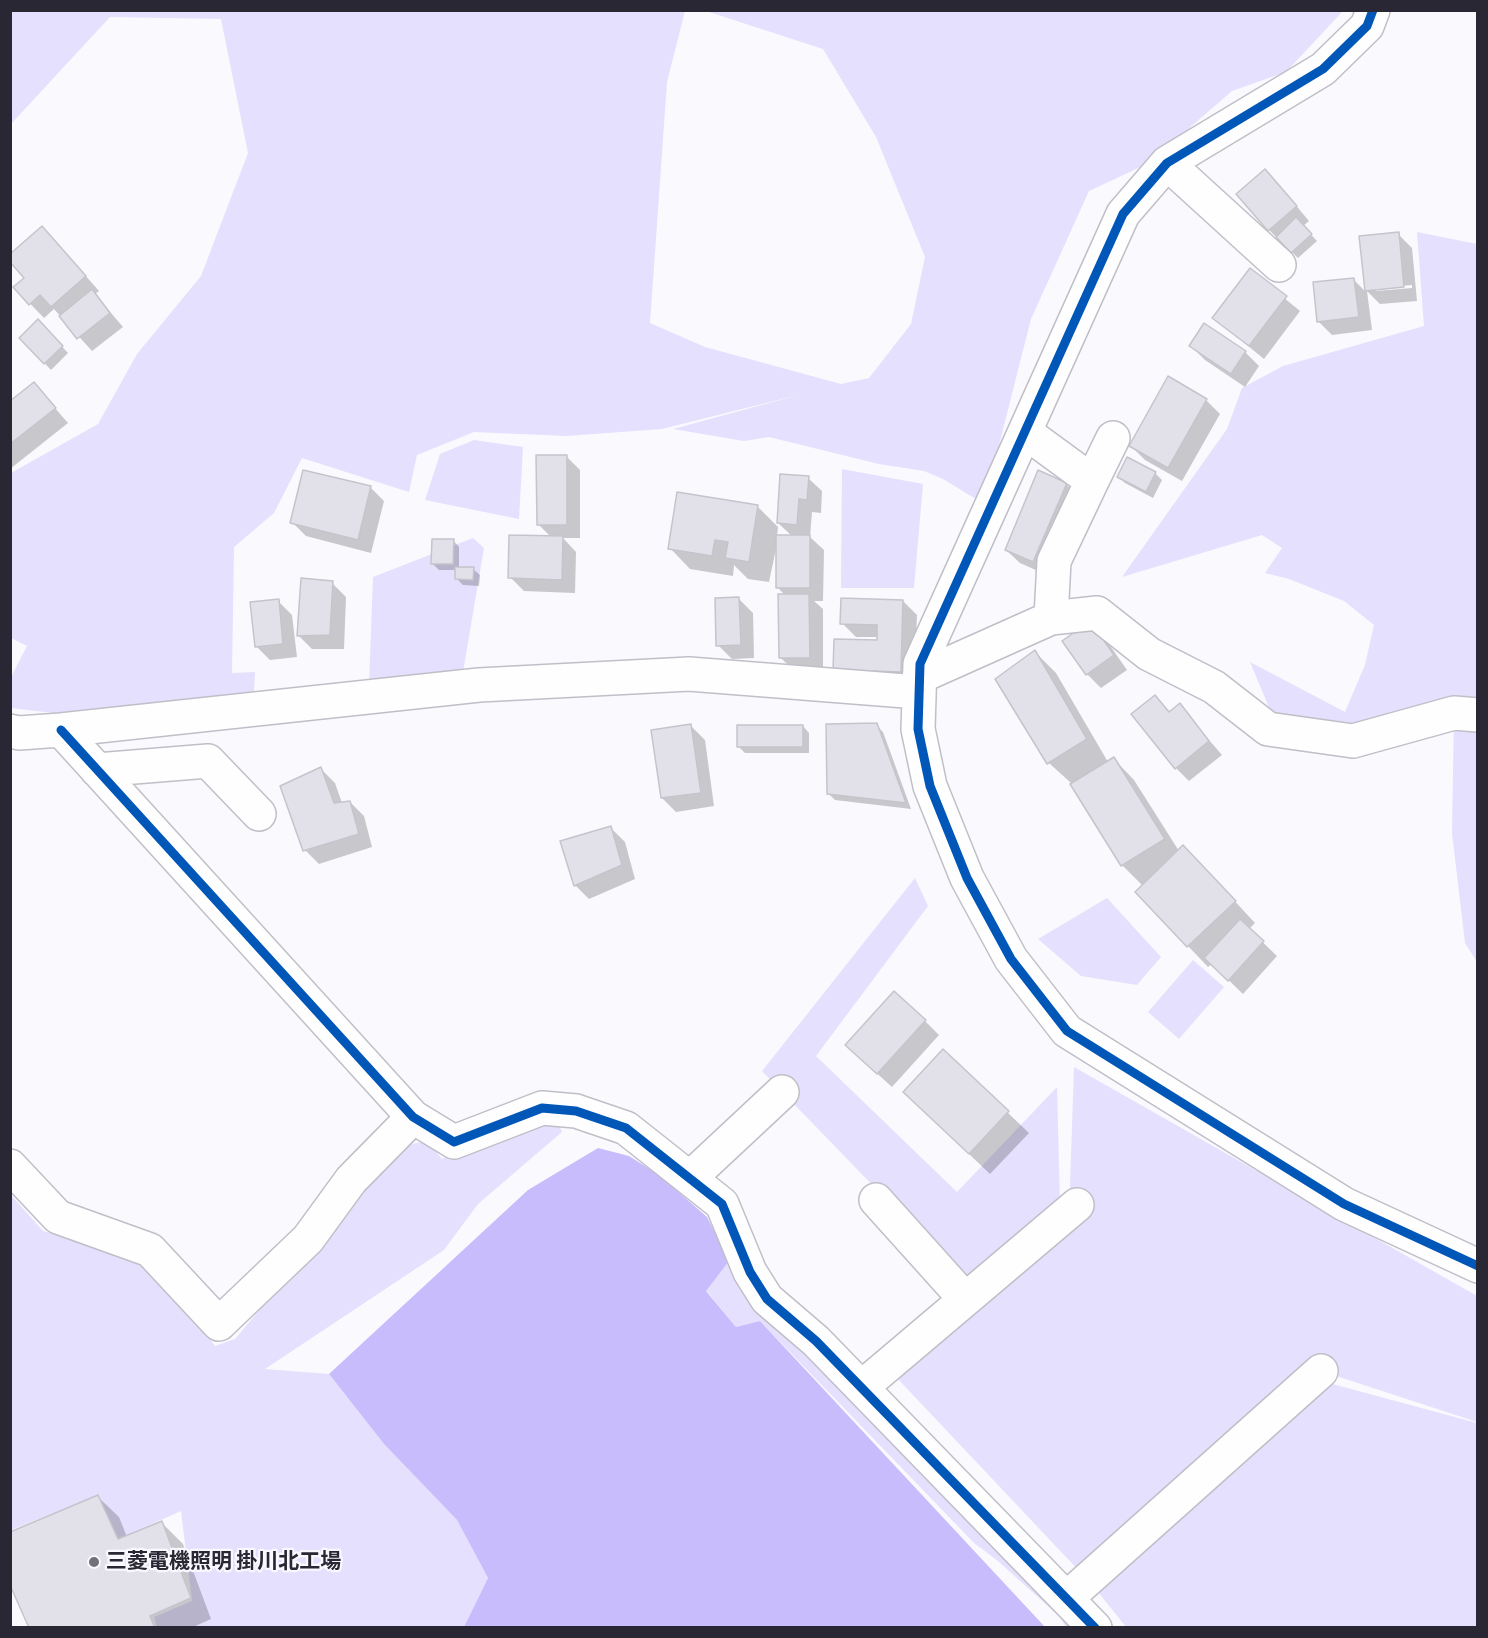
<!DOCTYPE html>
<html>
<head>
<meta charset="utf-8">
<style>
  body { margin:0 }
  #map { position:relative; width:1488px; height:1638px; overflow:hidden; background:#faf9fe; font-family:"PT Sans Narrow",sans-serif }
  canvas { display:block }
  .frame { position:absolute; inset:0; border:12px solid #292733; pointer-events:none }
</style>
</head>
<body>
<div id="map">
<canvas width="1488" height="1638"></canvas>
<div class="frame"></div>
</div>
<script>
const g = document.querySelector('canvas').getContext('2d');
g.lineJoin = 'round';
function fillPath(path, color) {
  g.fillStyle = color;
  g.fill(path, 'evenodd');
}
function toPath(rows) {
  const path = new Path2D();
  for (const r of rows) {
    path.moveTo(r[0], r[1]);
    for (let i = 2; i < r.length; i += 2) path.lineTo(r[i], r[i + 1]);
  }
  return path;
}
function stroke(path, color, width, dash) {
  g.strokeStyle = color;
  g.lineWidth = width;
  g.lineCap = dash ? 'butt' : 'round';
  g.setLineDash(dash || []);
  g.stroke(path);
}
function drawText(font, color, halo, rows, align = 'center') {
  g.font = font + ' "PT Sans Narrow","Noto Sans JP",sans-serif';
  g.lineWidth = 4.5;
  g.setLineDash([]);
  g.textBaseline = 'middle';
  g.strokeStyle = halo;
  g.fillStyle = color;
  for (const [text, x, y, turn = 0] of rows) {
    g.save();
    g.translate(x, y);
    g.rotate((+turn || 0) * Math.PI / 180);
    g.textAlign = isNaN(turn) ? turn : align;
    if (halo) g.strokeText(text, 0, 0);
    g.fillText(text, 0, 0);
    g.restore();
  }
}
fillPath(toPath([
  [11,11,685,11,667,82,650,323,705,347,841,384,869,378,911,324,925,257,876,137,823,49,706,11,1343,11,1286,72,1232,91,1149,163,1089,191,1031,319,984,504,943,479,924,471,879,464,769,437,744,441,673,429,802,394,662,429,566,436,474,432,417,455,409,492,302,458,274,513,234,547,232,673,255,672,254,692,53,713,11,708,11,677,27,646,11,638,11,473,98,424,137,354,201,276,248,153,221,19,110,17,11,124],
  [1417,232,1477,244,1477,962,1465,943,1452,833,1454,713,1353,741,1278,729,1250,662,1345,712,1365,665,1374,625,1344,601,1289,579,1265,573,1282,548,1262,535,1122,577,1227,429,1242,388,1283,366,1424,326],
  [474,440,523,447,519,519,425,500,440,454],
  [842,469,923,484,914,588,841,588],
  [473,538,484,548,463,672,369,685,373,577],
  [915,878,928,906,816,1056,957,1192,1057,1087,1060,1206,968,1284,762,1071],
  [1107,898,1161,957,1137,985,1081,976,1038,939],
  [1193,960,1224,987,1179,1039,1148,1012],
  [1074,1067,1477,1296,1477,1422,1321,1371,1083,1575,897,1378,1069,1215],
  [555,1116,562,1132,478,1204,444,1250,265,1369,329,1374,384,1444,457,1520,488,1578,464,1627,157,1627,154,1617,192,1601,181,1511,118,1539,98,1495,11,1530,11,1195,43,1231,153,1260,215,1346,235,1339,397,1147,427,1141,442,1159,484,1139],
  [729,1261,826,1370,1087,1627,1066,1627,1060,1617,998,1561,974,1543,760,1321,736,1327,706,1290],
  [1325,1382,1477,1423,1477,1627,1126,1627,1094,1587]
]), '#e5e0fd');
fillPath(toPath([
  [598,1148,629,1156,659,1175,707,1217,729,1261,706,1291,736,1327,760,1321,1045,1627,464,1627,488,1578,457,1520,384,1444,329,1374,528,1190]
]), '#c8bcfc');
fillPath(toPath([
  [1278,184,1309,221,1303,226,1317,241,1298,258,1269,230],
  [1398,234,1412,248,1417,301,1380,304,1367,291,1372,330,1332,335,1318,321,1353,279,1366,292,1361,238],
  [1412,285,1412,288,1376,291,1376,288],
  [56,242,99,291,95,294,123,327,92,351,54,309,44,318,15,288],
  [1250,270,1300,311,1264,359,1214,318],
  [38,321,68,353,51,370,21,338],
  [1191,346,1245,352,1259,366,1245,387,1205,360],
  [34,384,68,423,10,469,10,403],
  [1206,400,1220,414,1182,481,1145,460,1131,446],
  [566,456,580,470,580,538,563,538,576,552,575,593,524,591,510,577,551,537,538,524],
  [1155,473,1162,480,1153,498,1125,483,1119,477],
  [808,478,822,491,821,513,812,512,810,537,824,550,823,601,814,601,823,609,823,671,794,671,780,657,785,595,777,587,777,544,769,582,748,579,734,565,733,576,690,569,670,548,757,506,778,527,777,536,792,536,778,523],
  [1066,484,1080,498,1047,575,1020,563,1006,550],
  [370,487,384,501,371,553,306,536,292,522],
  [453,540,459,547,459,568,473,569,480,575,479,586,463,585,456,578,456,570,439,570,432,563],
  [332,583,346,597,344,649,312,649,298,635],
  [739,599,753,613,754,658,732,659,718,645],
  [278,601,292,615,297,657,270,660,256,646],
  [903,601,917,615,914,685,848,683,878,642,878,637,856,637,842,623],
  [1090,623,1104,637,1127,670,1101,688,1087,674],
  [1035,652,1056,673,1108,762,1114,759,1134,780,1179,851,1204,868,1255,923,1249,929,1277,956,1243,994,1212,964,1208,967,1188,946,1143,886,1122,865,1071,783,1049,763,997,679],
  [1155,697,1171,713,1179,705,1222,755,1189,781,1176,768],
  [876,725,883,732,911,809,835,800,828,793],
  [691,726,705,740,714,806,676,812,662,798],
  [803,726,809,733,809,753,745,753,738,746],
  [321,769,335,783,342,803,350,802,364,816,372,847,319,864,305,850],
  [611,828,625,842,635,879,589,899,575,885],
  [925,1021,939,1035,892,1087,861,1059],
  [943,1051,1029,1133,990,1174,926,1113],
  [98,1497,119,1517,127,1537,162,1523,183,1544,211,1619,191,1628,30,1628]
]), '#0003');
const building = toPath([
  [1265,169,1297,206,1268,231,1236,194,1265,169],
  [1296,217,1312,234,1291,253,1276,237,1296,217],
  [42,226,86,276,51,307,40,295,29,305,13,287,24,278,10,262,10,254,42,226],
  [1399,232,1404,287,1365,291,1359,236,1399,232],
  [1250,268,1287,296,1249,346,1212,318,1250,268],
  [1354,278,1359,317,1317,322,1313,282,1354,278],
  [92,289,110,313,77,339,59,316,92,289],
  [38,319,63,346,44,364,19,338,38,319],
  [1204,323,1246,351,1231,374,1189,346,1204,323],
  [1168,376,1207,399,1168,468,1129,446,1168,376],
  [34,382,56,408,10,444,10,401,34,382],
  [536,455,567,455,567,525,537,525,536,455],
  [1127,457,1156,472,1146,492,1117,477,1127,457],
  [303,470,371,486,358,540,290,523,303,470],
  [1038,470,1067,483,1033,562,1005,550,1038,470],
  [780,474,809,476,807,500,799,499,797,525,777,523,780,474],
  [677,492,758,505,749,562,725,558,728,542,715,540,712,556,668,549,677,492],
  [509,535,563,536,562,580,508,578,509,535],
  [776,535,810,535,810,588,776,588,776,535],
  [432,539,454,539,453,564,431,564,432,539],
  [455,567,474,567,473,580,455,579,455,567],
  [301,578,333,581,330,635,297,636,301,578],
  [778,594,809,594,810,658,779,658,778,594],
  [739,597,741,645,716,646,715,598,739,597],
  [841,598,903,600,901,672,833,670,834,639,877,640,877,625,840,624,841,598],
  [279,599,283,644,255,647,250,602,279,599],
  [1090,621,1114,655,1086,675,1062,641,1090,621],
  [1035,650,1087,739,1047,764,995,679,1035,650],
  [1155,695,1169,712,1180,703,1209,741,1175,769,1131,714,1155,695],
  [877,723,906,803,827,794,826,724,877,723],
  [691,724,701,793,661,798,651,730,691,724],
  [737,725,803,725,803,747,737,747,737,725],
  [1114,757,1165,839,1121,866,1070,784,1114,757],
  [321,767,334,803,350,801,359,834,303,851,280,786,321,767],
  [611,826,622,865,574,886,560,841,611,826],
  [1183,845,1236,901,1187,947,1135,892,1183,845],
  [1240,919,1264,941,1228,981,1204,958,1240,919],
  [894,991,926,1020,877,1074,845,1045,894,991],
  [943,1049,1009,1111,969,1154,903,1092,943,1049],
  [98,1495,118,1539,162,1521,191,1598,150,1616,155,1628,29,1628,10,1585,10,1532,98,1495]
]);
fillPath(building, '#e2e0e9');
stroke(building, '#c5c4cc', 1.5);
const minor = toPath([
  [1373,10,1367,26,1323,69,1167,163,1123,214,920,664,918,729,930,786,967,878,1011,959,1067,1031,1344,1204,1478,1266],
  [1167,163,1279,265],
  [1025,432,1092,481,1054,561,1051,618],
  [1092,481,1113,438],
  [919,677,1051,618,1097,613,1149,654,1214,687,1268,729,1353,741,1454,713,1478,715],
  [61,730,413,1117,454,1142,542,1108,576,1111,626,1128,722,1204,750,1272,767,1299,816,1341,1095,1628],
  [10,731,19,733,61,730,479,685,689,674,918,692],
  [97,770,208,761,259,814],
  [10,1166,58,1217,150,1250,219,1324,308,1239,351,1180,413,1117],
  [691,1177,782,1092],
  [876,1200,965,1299],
  [862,1387,1077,1205],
  [1067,1598,1321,1371]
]);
stroke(minor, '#c0bfc7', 36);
stroke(minor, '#fefeff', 33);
stroke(toPath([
  [1373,10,1367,26,1323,69,1167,163,1123,214,920,664,918,729,930,786,967,878,1011,959,1067,1031,1344,1204,1478,1266],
  [61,730,413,1117,454,1142,542,1108,576,1111,626,1128,722,1204,750,1272,767,1299,816,1341,1095,1628]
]), '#0057b8', 9);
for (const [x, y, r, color] of [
  [94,1562,6,"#72707a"]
]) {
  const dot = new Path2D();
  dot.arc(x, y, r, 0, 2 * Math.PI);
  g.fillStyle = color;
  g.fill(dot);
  stroke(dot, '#f9f8ff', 2);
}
drawText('bold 21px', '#292733', '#f9f8ff', [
  ["三菱電機照明 掛川北工場",106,1562]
], 'left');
</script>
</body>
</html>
